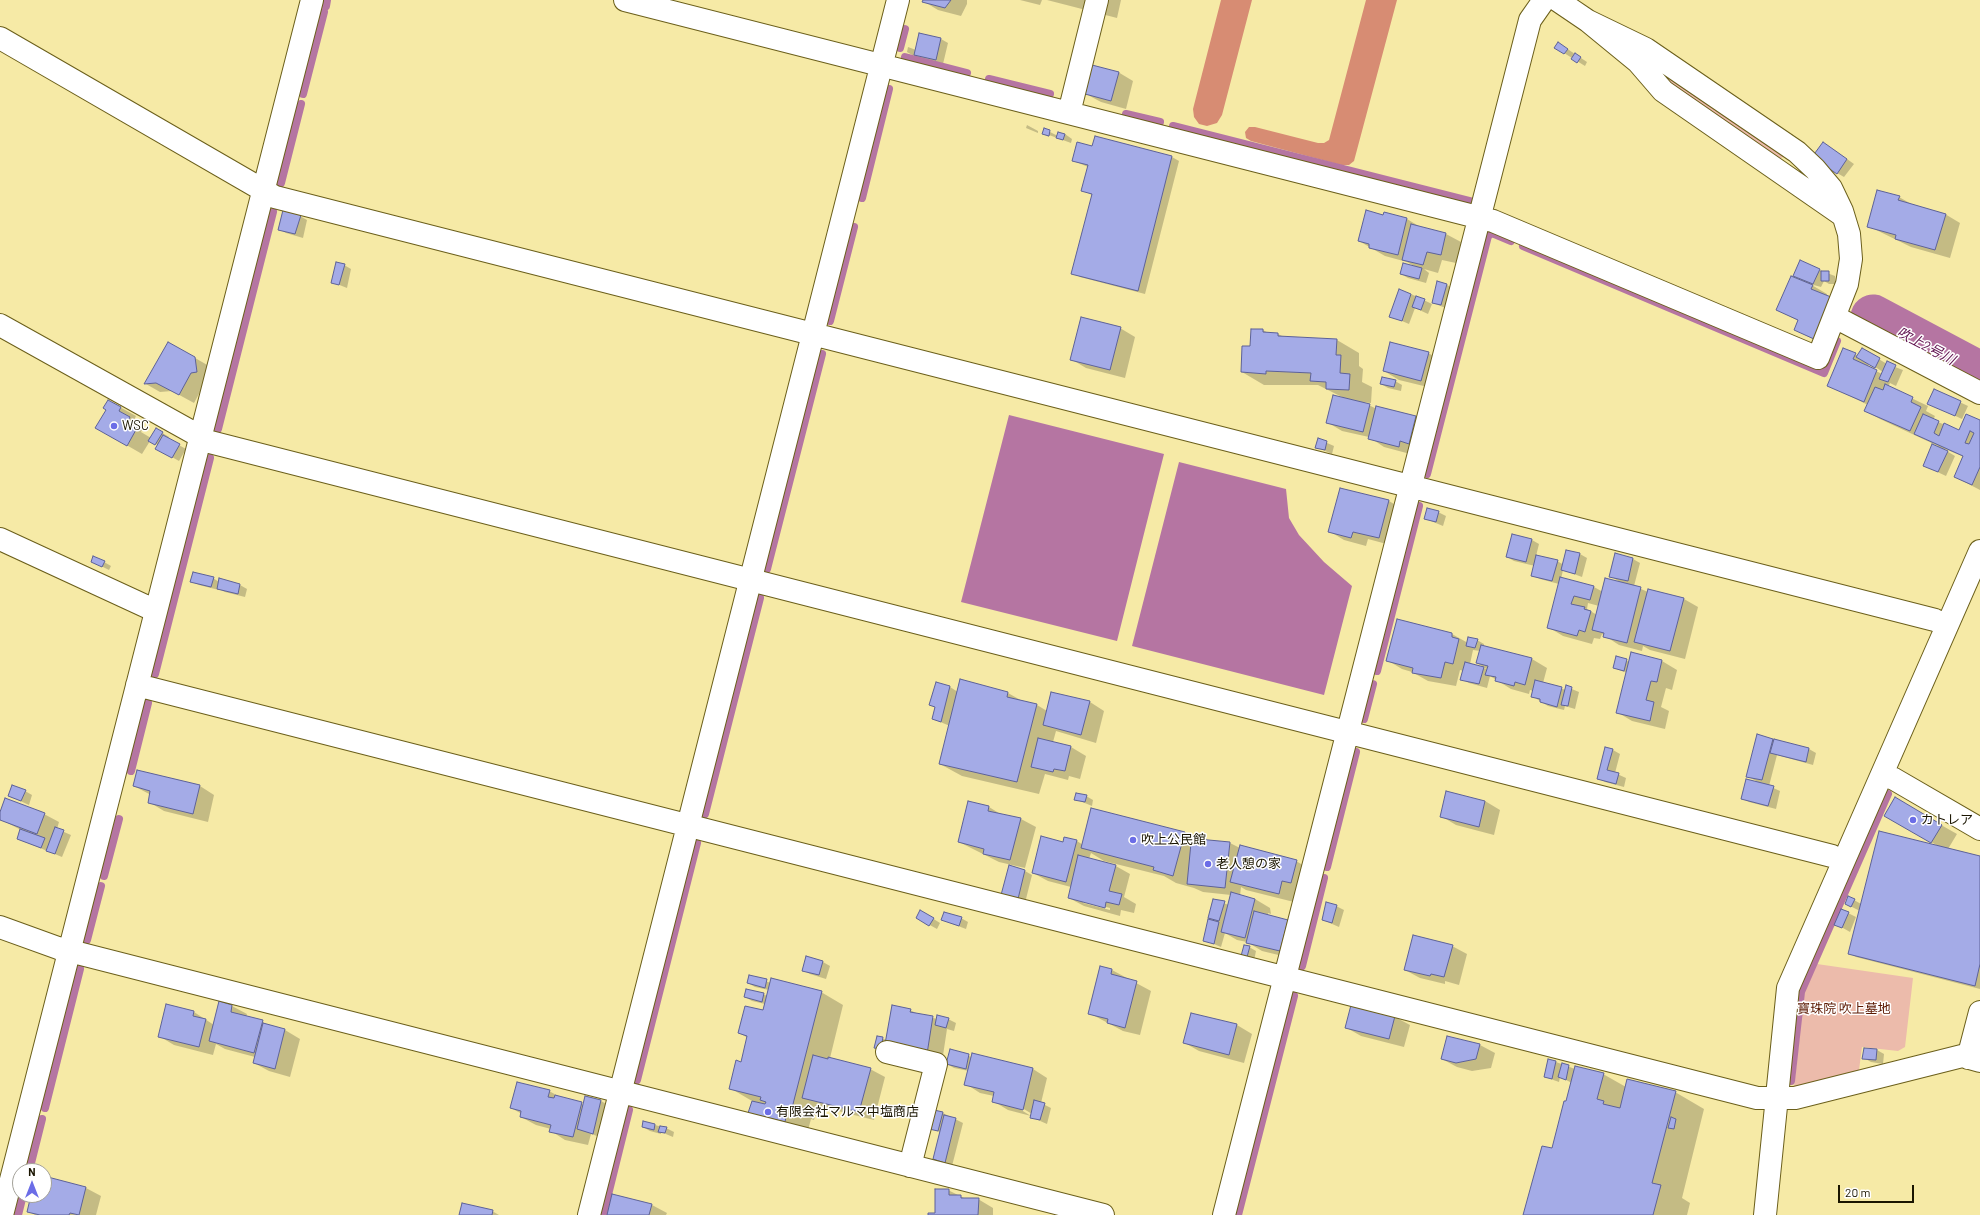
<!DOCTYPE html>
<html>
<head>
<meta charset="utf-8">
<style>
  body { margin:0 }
  #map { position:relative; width:1980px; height:1215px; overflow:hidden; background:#f6eaa6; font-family:Barlow,sans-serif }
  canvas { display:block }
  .north { position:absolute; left:12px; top:1163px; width:40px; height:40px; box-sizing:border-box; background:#fff; border:1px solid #a3a199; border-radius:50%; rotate:0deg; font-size:11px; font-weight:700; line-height:16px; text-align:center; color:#1a1500 }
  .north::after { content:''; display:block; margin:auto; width:14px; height:18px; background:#6b6de7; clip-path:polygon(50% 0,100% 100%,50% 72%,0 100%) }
  .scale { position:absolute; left:1838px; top:1185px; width:76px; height:18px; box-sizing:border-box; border:2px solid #1a1500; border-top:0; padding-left:5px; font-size:12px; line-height:14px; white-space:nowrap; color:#1a1500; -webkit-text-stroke:3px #fff; paint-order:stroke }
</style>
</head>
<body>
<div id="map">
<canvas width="1980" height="1215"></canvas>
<div class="north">N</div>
<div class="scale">20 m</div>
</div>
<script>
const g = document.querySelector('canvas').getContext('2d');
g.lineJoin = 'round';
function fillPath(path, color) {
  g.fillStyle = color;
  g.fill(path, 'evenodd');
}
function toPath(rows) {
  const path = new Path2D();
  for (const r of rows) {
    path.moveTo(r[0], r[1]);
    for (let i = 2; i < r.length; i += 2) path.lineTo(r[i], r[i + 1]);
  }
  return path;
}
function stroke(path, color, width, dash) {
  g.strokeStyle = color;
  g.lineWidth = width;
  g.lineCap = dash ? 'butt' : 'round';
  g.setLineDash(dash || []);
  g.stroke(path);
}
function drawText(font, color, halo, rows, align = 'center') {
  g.font = font + ' Barlow,"Noto Sans JP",sans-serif';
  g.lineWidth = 3;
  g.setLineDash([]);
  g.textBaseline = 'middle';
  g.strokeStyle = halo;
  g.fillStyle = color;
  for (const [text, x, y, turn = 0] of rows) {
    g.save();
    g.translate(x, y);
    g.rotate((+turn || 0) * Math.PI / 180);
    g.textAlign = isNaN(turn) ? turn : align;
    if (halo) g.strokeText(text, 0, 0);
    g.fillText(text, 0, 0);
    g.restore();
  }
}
fillPath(toPath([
  [1671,75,1784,153,1783,157,1779,159,1666,82,1667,77],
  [1817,964,1913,978,1905,1047,1898,1051,1862,1047,1859,1070,1794,1087,1804,993]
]), '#ecbbab');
fillPath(toPath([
  [1221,0,1252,0,1222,115,1217,123,1207,126,1199,124,1194,117,1193,109],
  [1366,0,1397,0,1354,161,1349,165,1341,165,1251,141,1246,138,1245,132,1249,127,1255,127,1318,143,1324,143,1329,140],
  [1922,322,1928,323,1980,351,1980,368,1921,336,1918,333,1918,326]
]), '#d78c73');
fillPath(toPath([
  [1009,415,1164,454,1117,641,961,602],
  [1179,462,1286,489,1289,518,1299,535,1324,562,1352,586,1324,695,1132,646]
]), '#b575a2');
fillPath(toPath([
  [924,0,967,0,967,4,961,16,938,10,923,1],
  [1020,0,1042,0,1040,5],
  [1047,0,1121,0,1117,18],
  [920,34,941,39,948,43,943,64,914,56,907,52,908,47,916,50],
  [1566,48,1587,62,1585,66,1564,53],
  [1118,72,1133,81,1126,109,1101,102,1086,94],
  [1027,125,1038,131,1038,133,1026,128],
  [1044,129,1058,136,1065,134,1072,139,1071,143,1049,135,1049,137,1043,134],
  [1096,137,1172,157,1179,161,1145,294,1080,277,1073,273,1092,195,1082,190,1088,167,1074,161,1093,147],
  [1830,147,1854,164,1844,177,1837,173],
  [1899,197,1913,205,1945,214,1960,223,1950,258,1911,247,1868,226],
  [1384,213,1407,219,1422,228,1446,234,1461,242,1456,263,1442,260,1438,273,1424,269,1429,273,1426,283,1408,278,1401,274,1416,267,1407,262,1385,256,1359,241,1384,216],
  [300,216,307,220,303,238,286,233,279,229],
  [344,265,351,269,347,288,332,282],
  [1819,270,1835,276,1836,284,1829,284,1824,281,1821,287,1810,284,1827,294,1829,347,1795,330,1799,321,1777,310,1804,282,1795,275],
  [1446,284,1453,289,1448,309,1433,303],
  [1411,294,1432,304,1428,314,1415,308,1409,324,1390,316],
  [1120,328,1135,337,1125,378,1086,368,1071,359],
  [1252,330,1263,330,1268,333,1278,334,1284,337,1337,340,1359,353,1359,366,1363,369,1362,382,1372,387,1371,403,1362,402,1377,409,1377,407,1416,417,1431,426,1414,455,1384,447,1369,437,1342,431,1327,422,1344,398,1318,385,1264,385,1242,372,1251,347],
  [169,343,209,366,206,381,194,403,172,391,160,392,146,384],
  [1862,349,1887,364,1903,370,1896,386,1890,383,1888,387,1928,406,1926,411,1935,416,1933,420,1960,431,1980,421,1980,490,1955,477,1964,457,1945,449,1945,450,1955,456,1946,476,1931,469,1924,465,1938,446,1880,419,1865,411,1868,405,1828,385,1855,354,1858,356],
  [1869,363,1883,372,1882,374,1868,367],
  [1428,353,1443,361,1436,389,1399,380,1384,371],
  [1395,381,1402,385,1401,391,1388,388,1381,384],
  [1934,390,1968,406,1962,419,1936,407],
  [109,401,136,416,134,420,144,426,141,432,151,438,156,429,169,437,168,439,186,449,179,461,156,448,158,445,150,441,142,454,97,428,107,410],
  [1318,439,1334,446,1332,454,1316,447],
  [1389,501,1404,510,1394,546,1368,539,1366,546,1344,540,1329,531],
  [1438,512,1446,516,1443,526,1426,519],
  [1532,540,1539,544,1536,556,1557,561,1564,565,1567,551,1580,554,1587,558,1582,577,1563,570,1561,579,1594,587,1603,592,1620,582,1610,576,1616,555,1633,559,1640,563,1634,586,1648,592,1684,599,1698,607,1685,659,1650,650,1643,646,1642,651,1619,645,1602,634,1600,639,1594,638,1592,644,1563,636,1548,627,1559,584,1540,579,1532,575,1535,566,1514,561,1507,557],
  [1588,603,1599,606,1597,615,1587,609],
  [104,562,111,566,109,570,99,565],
  [213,578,219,582,240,585,247,589,245,597,225,592,219,589,219,590,199,585,191,581],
  [1397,620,1452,634,1468,643,1477,640,1484,644,1484,647,1532,659,1547,668,1543,683,1566,690,1567,687,1579,692,1575,709,1565,706,1564,710,1548,706,1532,696,1533,691,1530,690,1529,694,1511,689,1490,676,1487,688,1469,683,1462,679,1464,671,1460,670,1456,686,1428,681,1412,672,1402,669,1387,660],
  [1473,650,1480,651,1477,663,1487,669,1470,664],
  [1632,653,1662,661,1677,670,1672,690,1666,688,1661,707,1669,711,1665,729,1632,721,1617,712,1627,673,1614,668,1617,658,1630,662],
  [961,681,1008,693,1024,702,1037,705,1047,711,1090,702,1104,711,1096,743,1056,731,1053,742,1071,747,1086,756,1080,779,1069,776,1068,780,1045,774,1039,794,962,776,940,764,950,726,933,719,936,708,931,705,936,683,950,687,958,692],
  [1772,739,1809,749,1816,753,1813,765,1777,755,1769,786,1780,791,1776,809,1749,802,1742,798,1758,782,1747,776],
  [1613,750,1620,754,1615,773,1626,778,1624,787,1605,782,1598,778],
  [134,786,200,786,214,795,208,822,164,811,149,802,151,795],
  [25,791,32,795,29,805,9,796],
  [1086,796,1093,800,1092,806,1075,799],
  [1895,799,1957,834,1948,849,1980,857,1980,989,1856,957,1849,953,1860,911,1846,904,1854,900,1861,904,1938,846,1886,815],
  [1485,801,1500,810,1494,835,1456,825,1441,816],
  [989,807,1002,815,1021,819,1036,827,1025,868,999,862,959,842],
  [44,814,59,822,57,829,71,835,62,857,18,839,21,830,0,819,0,815],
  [1184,833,1199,842,1230,843,1240,848,1296,861,1311,870,1294,902,1246,890,1241,887,1240,896,1255,899,1270,908,1271,914,1268,913,1268,916,1288,921,1302,929,1295,959,1262,951,1247,942,1237,940,1225,933,1221,947,1204,940,1214,900,1229,905,1231,895,1203,892,1194,888,1176,883,1164,876,1104,861,1091,853,1089,859,1114,865,1130,874,1124,897,1136,904,1134,913,1121,910,1120,916,1084,906,1069,898,1071,887,1048,881,1033,873,1063,843,1077,841,1083,845],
  [1083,901,1110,908,1110,910,1083,903],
  [1009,867,1025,871,1032,875,1025,903,1009,899],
  [1336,906,1344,910,1339,927,1323,920],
  [1842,910,1856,917,1850,932,1836,924],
  [921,911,940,923,937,929,917,918],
  [961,918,968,922,966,929,942,920],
  [1452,946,1467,954,1459,985,1445,981,1445,984,1420,978,1405,970],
  [1249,947,1256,951,1254,961,1242,955],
  [823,962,830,966,826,979,810,974,803,970],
  [1100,967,1112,970,1151,991,1140,1035,1123,1031,1089,1013],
  [750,976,771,983,821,992,843,1005,830,1058,870,1069,885,1077,874,1120,818,1106,814,1120,811,1119,807,1134,772,1125,750,1112,752,1101,730,1088,742,1063,748,1038,739,1033,763,1012,765,1004,752,1001,745,997,763,994,767,996,769,990,755,987,748,983],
  [219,1002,232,1006,247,1014,246,1017,285,1030,300,1039,290,1077,269,1071,254,1063,255,1057,225,1049,216,1044,213,1055,174,1045,159,1036,194,1012,214,1025],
  [910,1010,918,1014,937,1019,948,1019,956,1023,954,1031,947,1029,942,1062,888,1052,877,1037,887,1040],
  [1192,1014,1237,1025,1252,1034,1244,1063,1199,1051,1185,1043],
  [1395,1017,1410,1025,1404,1047,1361,1036,1347,1028],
  [1480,1045,1495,1053,1491,1068,1472,1071,1457,1067,1442,1059],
  [1864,1049,1877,1050,1884,1054,1883,1064,1871,1062,1864,1058],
  [950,1050,972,1057,1033,1069,1047,1078,1041,1103,1051,1108,1047,1124,1031,1117,1032,1114,1019,1106,1018,1108,1031,1116,1008,1110,993,1101,994,1096,980,1093,966,1084,969,1071,954,1068,947,1064],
  [1556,1062,1575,1069,1603,1074,1626,1087,1675,1092,1704,1109,1682,1198,1690,1203,1687,1215,1524,1215,1552,1149,1572,1083,1560,1077,1559,1082,1545,1077],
  [549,1091,562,1098,584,1105,586,1097,601,1101,608,1105,600,1137,591,1134,588,1145,565,1140,551,1131,551,1129,536,1125,521,1117,522,1114,511,1108],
  [943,1113,963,1123,952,1166,934,1159,941,1133,931,1128],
  [644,1122,666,1128,674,1132,673,1137,661,1132,661,1134,650,1131,643,1127],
  [44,1177,86,1188,101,1196,96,1215,35,1215,28,1211,32,1195,44,1195],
  [948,1190,966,1199,978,1199,993,1208,993,1215,929,1215,936,1214],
  [613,1195,652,1205,667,1213,666,1215,608,1215],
  [492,1211,499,1215,460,1215]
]), '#0003');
stroke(toPath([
  [326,6,327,0],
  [900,48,905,29],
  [905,57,967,73],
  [989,79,1050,94],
  [303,94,324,12],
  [1126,114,1160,122],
  [1173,126,1473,202,1475,205],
  [281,183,301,104],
  [862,198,889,89],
  [1523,246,1824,373,1837,341],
  [1869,319,1873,317],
  [830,321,854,227],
  [218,429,273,212],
  [1427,474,1488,236,1492,233,1511,241],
  [767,569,822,354],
  [1377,671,1419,506],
  [155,674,210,458],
  [1364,719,1373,684],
  [131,771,148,703],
  [705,814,760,598],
  [1327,867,1356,752],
  [104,876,119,819],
  [87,940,101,886],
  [1302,966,1324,878],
  [637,1080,697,843],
  [1791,1081,1801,992,1888,794],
  [45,1108,80,969],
  [29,1171,42,1119],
  [18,1215,23,1195],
  [603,1215,629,1110],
  [1238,1215,1294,996]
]), '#b575a2', 8);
stroke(toPath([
  [1873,317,1980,374]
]), '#b575a2', 45);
const building = toPath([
  [923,0,951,0,945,8,922,2,923,0],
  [919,33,941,38,936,60,914,55,919,33],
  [1558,42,1568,49,1564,54,1554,48,1558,42],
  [1575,53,1581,57,1577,63,1571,59,1575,53],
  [1092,65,1119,72,1111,101,1085,94,1092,65],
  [1044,128,1050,130,1049,136,1042,134,1044,128],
  [1058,132,1065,134,1063,140,1056,138,1058,132],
  [1095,136,1172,156,1138,291,1071,274,1092,194,1081,191,1088,165,1072,161,1077,142,1092,146,1095,136],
  [1823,142,1847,159,1837,174,1812,157,1823,142],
  [1877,190,1900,196,1898,200,1946,214,1935,250,1895,239,1896,235,1867,227,1877,190],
  [283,210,301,215,295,234,278,230,283,210],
  [1366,210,1383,215,1384,212,1407,218,1398,255,1369,248,1369,244,1358,241,1366,210],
  [1411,224,1446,233,1441,255,1427,252,1423,265,1402,260,1411,224],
  [1800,260,1820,269,1813,284,1793,276,1800,260],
  [336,262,345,264,339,285,331,283,336,262],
  [1403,263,1422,268,1419,279,1400,274,1403,263],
  [1821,271,1829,271,1829,281,1821,281,1821,271],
  [1791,276,1813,285,1811,289,1831,297,1814,339,1794,330,1798,320,1776,310,1791,276],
  [1437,281,1447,284,1441,305,1432,303,1437,281],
  [1399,289,1411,294,1402,321,1389,317,1399,289],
  [1416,296,1425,299,1421,310,1412,307,1416,296],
  [1081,317,1121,327,1110,370,1070,360,1081,317],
  [1251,329,1263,329,1263,332,1278,333,1278,336,1337,339,1336,355,1341,355,1340,373,1350,374,1349,390,1326,389,1326,382,1310,381,1311,373,1266,371,1266,374,1241,372,1242,346,1250,346,1251,329],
  [168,342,195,357,197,372,191,373,179,395,156,383,144,384,168,342],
  [1390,342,1429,352,1421,381,1383,371,1390,342],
  [1843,348,1856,353,1853,359,1877,370,1864,402,1827,386,1843,348],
  [1862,348,1880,358,1875,368,1856,357,1862,348],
  [1887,361,1896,365,1888,382,1879,379,1887,361],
  [1382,377,1396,380,1394,387,1380,384,1382,377],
  [1885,384,1913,397,1911,402,1921,407,1910,431,1864,411,1875,387,1883,390,1885,384],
  [1934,389,1961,401,1955,416,1927,404,1934,389],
  [1333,395,1370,404,1363,432,1326,423,1333,395],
  [108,400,121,407,119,411,130,417,127,423,137,428,127,446,95,428,106,410,103,408,108,400],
  [1376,406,1416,416,1409,444,1400,441,1399,447,1368,439,1376,406],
  [1923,414,1939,421,1934,433,1939,436,1944,423,1959,430,1966,414,1980,420,1980,467,1972,485,1954,477,1963,456,1914,434,1923,414],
  [1970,431,1974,433,1969,444,1965,443,1970,431],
  [156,428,163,432,155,445,148,441,156,428],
  [163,435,180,444,172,458,155,449,163,435],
  [1318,438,1327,441,1325,450,1315,448,1318,438],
  [1932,444,1948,451,1938,472,1923,466,1932,444],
  [1340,488,1389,500,1379,538,1353,532,1351,538,1328,532,1340,488],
  [1427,508,1439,511,1436,522,1424,519,1427,508],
  [1512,534,1532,539,1526,562,1506,557,1512,534],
  [1566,550,1580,553,1575,574,1561,570,1566,550],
  [1615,553,1633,558,1628,581,1609,577,1615,553],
  [1536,555,1558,560,1552,581,1531,576,1536,555],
  [93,556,105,561,102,567,91,562,93,556],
  [193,572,214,577,211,587,190,582,193,572],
  [1560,577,1594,586,1590,600,1574,596,1571,604,1585,607,1584,609,1591,611,1585,632,1579,630,1577,636,1547,628,1560,577],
  [219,578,240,584,238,594,217,589,219,578],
  [1605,578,1641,587,1627,643,1603,637,1604,633,1592,630,1605,578],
  [1648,589,1684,598,1670,651,1634,642,1648,589],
  [1397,619,1452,633,1452,637,1459,639,1453,664,1445,662,1441,678,1412,673,1413,668,1386,661,1397,619],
  [1468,637,1478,639,1475,648,1466,646,1468,637],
  [1481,645,1532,658,1525,685,1515,682,1514,686,1495,681,1496,677,1485,675,1488,666,1476,663,1481,645],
  [1631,652,1662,660,1657,682,1651,681,1646,700,1654,702,1650,721,1616,713,1631,652],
  [1616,656,1627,659,1624,671,1613,668,1616,656],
  [1465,662,1484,667,1479,684,1460,680,1465,662],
  [960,679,1008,692,1007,697,1037,704,1017,782,939,764,960,679],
  [1535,680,1562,687,1557,707,1540,702,1540,699,1531,697,1535,680],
  [936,682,950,686,941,722,932,719,935,707,929,705,936,682],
  [1566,685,1572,687,1568,706,1561,705,1566,685],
  [1051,692,1090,701,1081,735,1043,725,1051,692],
  [1757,734,1773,739,1762,780,1746,777,1757,734],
  [1038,738,1071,746,1065,771,1054,769,1053,772,1031,767,1038,738],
  [1774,739,1809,748,1806,762,1770,753,1774,739],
  [1605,747,1613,749,1607,770,1619,773,1616,784,1597,779,1605,747],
  [137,770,200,785,193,814,148,803,150,791,133,786,137,770],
  [1746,779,1774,786,1768,806,1741,799,1746,779],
  [12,785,26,790,21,801,8,796,12,785],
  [1446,791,1485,801,1479,827,1440,817,1446,791],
  [1076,793,1087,795,1085,802,1074,800,1076,793],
  [1895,797,1942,825,1931,843,1884,816,1895,797],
  [5,798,45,813,37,834,0,820,0,812,5,798],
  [968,801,989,806,988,811,1021,818,1010,860,983,854,984,849,958,842,968,801],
  [1091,808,1185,832,1173,876,1153,870,1154,867,1081,848,1091,808],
  [55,827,64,830,55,854,46,851,55,827],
  [20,829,45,838,41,848,17,839,20,829],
  [1879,831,1980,856,1980,964,1975,986,1848,954,1879,831],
  [1041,836,1063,842,1064,837,1077,840,1066,882,1032,873,1041,836],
  [1198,839,1230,842,1225,888,1187,884,1191,843,1198,843,1198,839],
  [1240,845,1297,860,1291,883,1282,881,1279,894,1230,882,1240,845],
  [1078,855,1116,865,1109,891,1122,894,1119,905,1106,902,1105,908,1068,898,1078,855],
  [1009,865,1025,870,1018,899,1001,895,1009,865],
  [1231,892,1255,899,1245,938,1221,932,1231,892],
  [1848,896,1855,899,1851,907,1845,904,1848,896],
  [1213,899,1225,901,1219,921,1208,918,1213,899],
  [1326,902,1337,905,1332,923,1322,920,1326,902],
  [1841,909,1849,912,1842,928,1834,925,1841,909],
  [920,910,934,918,929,926,916,918,920,910],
  [1254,911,1288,920,1280,951,1246,943,1254,911],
  [944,912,962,917,959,926,941,920,944,912],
  [1208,919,1219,922,1214,944,1203,941,1208,919],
  [1413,935,1453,945,1444,977,1431,974,1430,976,1404,970,1413,935],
  [1244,945,1250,946,1247,957,1241,956,1244,945],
  [806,956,823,961,819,975,802,971,806,956],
  [1100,966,1112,969,1111,974,1137,981,1125,1028,1107,1023,1108,1019,1088,1014,1100,966],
  [749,975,767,979,765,988,747,983,749,975],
  [771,978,822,991,792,1108,788,1107,785,1122,748,1113,752,1101,765,1104,766,1102,760,1100,761,1097,729,1089,736,1060,741,1062,747,1036,738,1033,745,1006,763,1010,771,978],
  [746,989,764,993,762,1002,744,997,746,989],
  [219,1001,232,1005,231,1012,263,1020,254,1053,209,1041,219,1001],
  [166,1004,194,1011,193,1016,206,1019,199,1047,158,1037,166,1004],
  [892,1005,911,1009,910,1012,933,1016,927,1054,885,1044,892,1005],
  [1351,1005,1395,1016,1389,1039,1345,1028,1351,1005],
  [1191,1013,1237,1024,1229,1055,1183,1043,1191,1013],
  [937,1015,949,1018,946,1028,935,1025,937,1015],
  [263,1023,285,1029,275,1069,253,1063,263,1023],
  [877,1036,883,1037,881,1049,874,1048,877,1036],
  [1447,1036,1480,1044,1476,1059,1456,1063,1441,1059,1447,1036],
  [1864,1048,1877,1049,1876,1060,1862,1059,1864,1048],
  [950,1049,969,1054,966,1069,946,1064,950,1049],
  [972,1053,1033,1068,1023,1110,992,1102,994,1092,964,1085,972,1053],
  [813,1055,828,1059,828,1057,871,1068,859,1112,802,1098,813,1055],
  [1548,1059,1556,1061,1552,1079,1544,1077,1548,1059],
  [1562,1063,1569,1065,1566,1080,1558,1077,1562,1063],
  [1575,1066,1604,1073,1597,1099,1604,1101,1603,1104,1620,1108,1627,1079,1676,1091,1652,1183,1661,1185,1653,1215,1523,1215,1542,1146,1552,1148,1564,1101,1566,1101,1575,1066],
  [517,1082,550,1090,548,1097,554,1098,555,1095,582,1102,573,1137,549,1132,551,1125,520,1117,521,1111,510,1108,517,1082],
  [585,1096,601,1100,593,1134,577,1129,585,1096],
  [1034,1100,1045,1103,1040,1120,1030,1118,1034,1100],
  [934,1110,943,1112,938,1131,929,1129,934,1110],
  [944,1115,956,1118,945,1163,933,1159,944,1115],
  [1671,1117,1676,1119,1674,1129,1668,1128,1671,1117],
  [643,1121,655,1124,654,1130,642,1127,643,1121],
  [660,1126,667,1127,665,1133,658,1132,660,1126],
  [44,1176,86,1187,79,1215,70,1213,69,1215,40,1215,27,1212,31,1195,44,1195,44,1176],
  [935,1189,949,1189,949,1195,961,1195,961,1198,979,1198,978,1215,928,1215,928,1213,935,1213,935,1189],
  [612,1194,652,1204,649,1215,607,1215,612,1194],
  [462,1203,493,1210,492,1215,459,1215,462,1203]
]);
fillPath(building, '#a4abe7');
stroke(building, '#5c6198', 1);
const minor = toPath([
  [625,0,1493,221,1818,358,1847,284,1851,259,1849,234,1842,211,1831,188,1815,169,1797,152,1646,49,1588,21],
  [1557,0,1588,21,1638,62,1663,91,1842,215],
  [0,38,275,197,1935,620,1947,626],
  [1069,113,1097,0],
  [1835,317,1980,393],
  [0,325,210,442,1832,856,1843,861],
  [0,539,156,611],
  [137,685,1757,1098,1795,1098,1962,1056,1980,1061],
  [1882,774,1894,779,1980,829],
  [0,927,58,948,1103,1215],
  [887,1052,936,1064,910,1166],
  [1968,1058,1980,1012],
  [2,1215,312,0],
  [589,1215,898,0],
  [1224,1215,1530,20,1544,0],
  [1765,1215,1788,988,1980,551]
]);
stroke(minor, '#6b5f1b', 24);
stroke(minor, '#fff', 22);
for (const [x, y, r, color] of [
  [114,426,4,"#6b6de7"],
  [1913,820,4,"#6b6de7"],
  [1133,840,4,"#6b6de7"],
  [1208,864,4,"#6b6de7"],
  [768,1112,4,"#6b6de7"]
]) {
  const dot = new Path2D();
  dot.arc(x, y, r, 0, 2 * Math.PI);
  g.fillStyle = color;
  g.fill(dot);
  stroke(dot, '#fff', 1.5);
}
drawText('13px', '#1a1500', '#fff', [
  ["WSC",122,426],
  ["カトレア",1921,820],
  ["吹上公民館",1141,840],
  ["老人憩の家",1216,864],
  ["有限会社マルマ中塩商店",776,1112]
], 'left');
drawText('13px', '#5b1800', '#fff', [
  ["寶珠院 吹上墓地",1844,1009]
]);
drawText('italic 14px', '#5f114e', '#fff', [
  ["吹上2号川",1926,346,28]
]);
</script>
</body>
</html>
